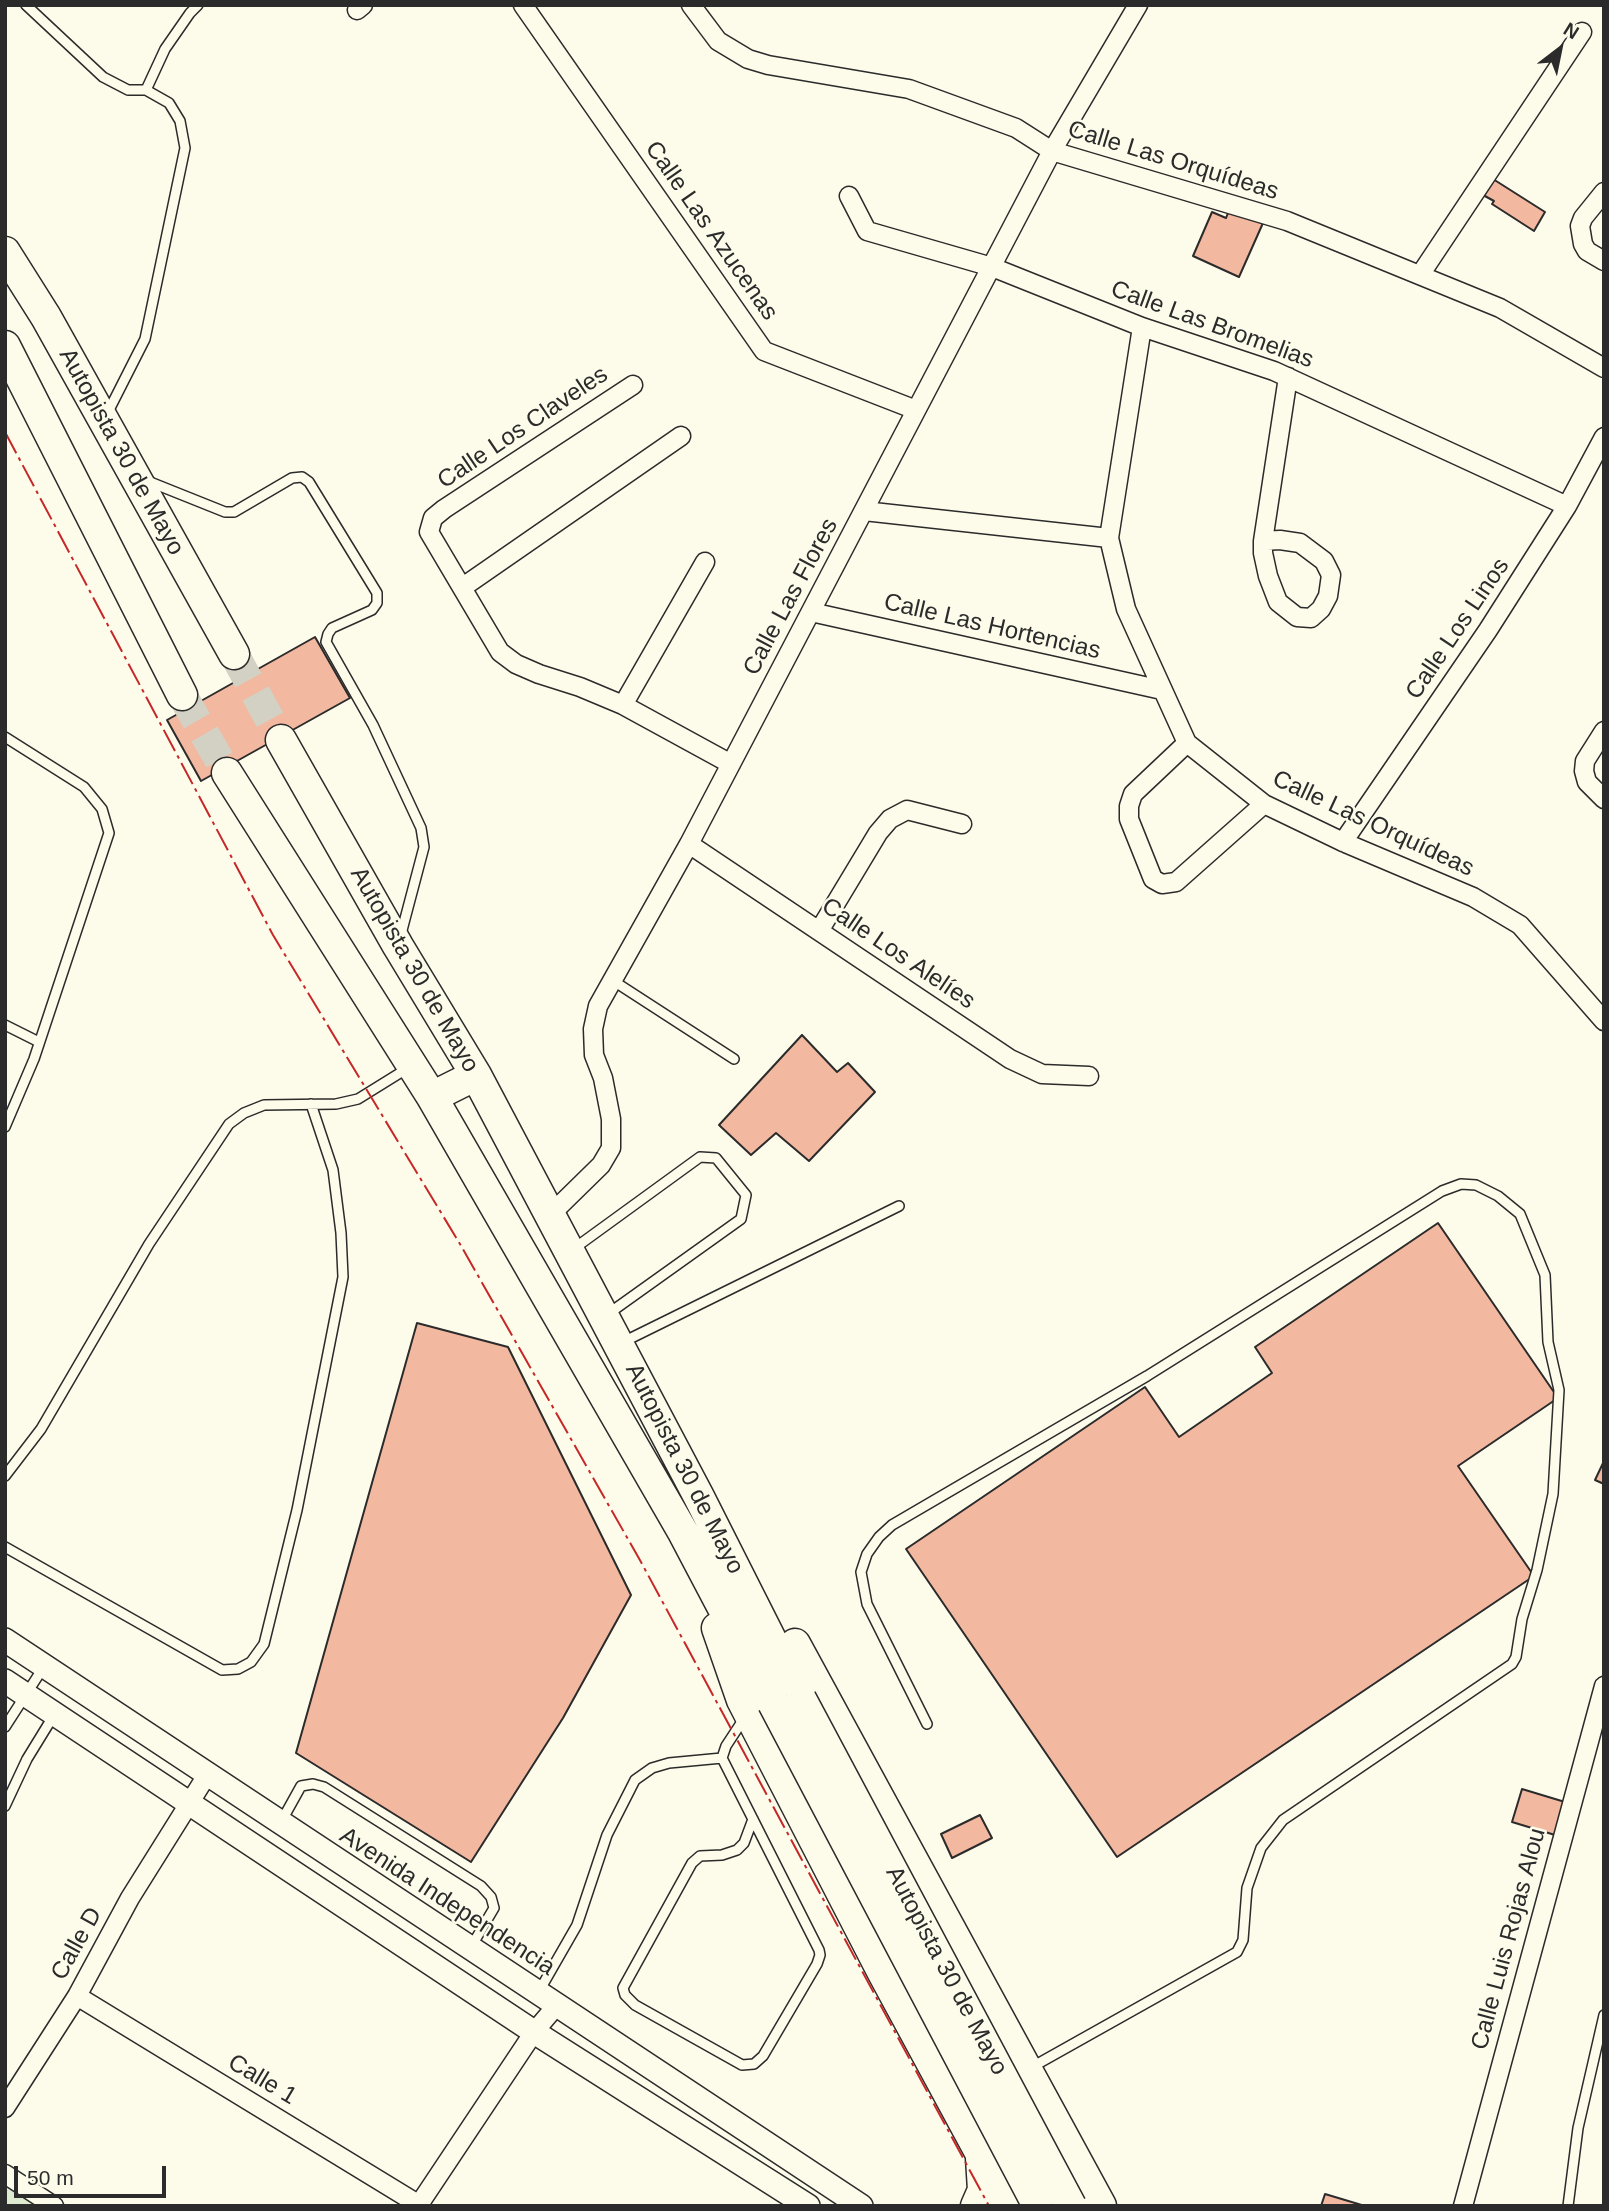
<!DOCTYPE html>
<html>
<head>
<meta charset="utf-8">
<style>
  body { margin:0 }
  #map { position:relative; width:1609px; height:2211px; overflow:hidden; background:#fdfbea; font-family:Helvetica,sans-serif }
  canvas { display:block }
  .frame { position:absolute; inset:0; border:7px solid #2b2b2b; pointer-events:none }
  .north { position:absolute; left:1525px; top:14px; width:70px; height:70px; -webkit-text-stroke:5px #fdfbea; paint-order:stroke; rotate:32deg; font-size:19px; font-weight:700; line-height:28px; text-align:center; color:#2b2b2b }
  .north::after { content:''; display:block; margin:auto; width:24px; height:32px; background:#2b2b2b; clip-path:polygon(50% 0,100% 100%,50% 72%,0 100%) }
  .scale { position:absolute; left:14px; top:2166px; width:152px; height:32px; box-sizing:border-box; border:4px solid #2b2b2b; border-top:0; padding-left:9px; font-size:21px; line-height:24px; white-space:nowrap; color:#2b2b2b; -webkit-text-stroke:5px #fdfbea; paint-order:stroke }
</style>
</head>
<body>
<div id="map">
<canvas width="1609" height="2211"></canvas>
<div class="frame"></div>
<div class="north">N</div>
<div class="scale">50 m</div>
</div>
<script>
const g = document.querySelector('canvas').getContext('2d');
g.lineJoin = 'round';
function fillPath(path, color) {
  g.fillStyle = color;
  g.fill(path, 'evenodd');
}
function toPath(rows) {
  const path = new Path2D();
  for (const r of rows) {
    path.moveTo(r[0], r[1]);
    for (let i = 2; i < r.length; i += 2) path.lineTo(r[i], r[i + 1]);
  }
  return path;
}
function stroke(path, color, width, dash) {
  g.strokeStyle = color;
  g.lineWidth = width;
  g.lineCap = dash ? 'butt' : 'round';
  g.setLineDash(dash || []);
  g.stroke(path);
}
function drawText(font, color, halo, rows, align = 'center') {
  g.font = font + ' Helvetica,sans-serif';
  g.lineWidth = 5;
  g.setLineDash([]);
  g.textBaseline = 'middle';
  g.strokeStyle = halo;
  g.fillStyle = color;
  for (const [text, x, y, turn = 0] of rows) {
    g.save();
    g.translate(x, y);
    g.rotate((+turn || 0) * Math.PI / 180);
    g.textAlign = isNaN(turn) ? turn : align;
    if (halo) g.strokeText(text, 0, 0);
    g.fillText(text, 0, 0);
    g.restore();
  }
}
const green = toPath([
  [5,2183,40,2206,5,2206,5,2183]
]);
fillPath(green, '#deebd1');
stroke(green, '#74746e', 2);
const building = toPath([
  [1493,179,1545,212,1534,231,1492,204,1494,201,1483,195,1493,179],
  [1230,208,1263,223,1239,277,1193,256,1212,212,1226,218,1230,208],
  [315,637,350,698,201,781,167,720,315,637],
  [802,1035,837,1072,848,1063,875,1092,809,1161,776,1133,751,1155,719,1125,802,1035],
  [1438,1223,1558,1398,1458,1466,1534,1576,1117,1857,906,1549,1145,1387,1179,1437,1272,1373,1255,1347,1438,1223],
  [417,1323,508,1347,631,1595,563,1718,471,1862,296,1753,417,1323],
  [1604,1461,1604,1484,1595,1480,1604,1461],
  [1522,1789,1565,1802,1555,1835,1512,1822,1522,1789],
  [980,1815,992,1838,952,1858,941,1834,980,1815],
  [1325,2194,1365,2206,1321,2206,1325,2194]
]);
fillPath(building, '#f2b8a0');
stroke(building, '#2b2b2b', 2);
stroke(toPath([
  [234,654,281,740],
  [182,695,227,773]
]), '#d3d1c4', 30, [30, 15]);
const service = toPath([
  [26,5,103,77,128,90,146,90,169,103,180,121,185,148,145,339,107,414],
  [146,90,165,49,190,13,198,5],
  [145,480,225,512,234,512,292,478,302,477,309,482,377,593,377,603,372,610,332,628,328,634,326,642,373,725,421,828,424,847,401,934],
  [5,737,84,787,102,809,109,833,34,1059,5,1127],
  [612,980,734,1059],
  [5,1025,39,1042],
  [572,1250,700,1157,716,1158,746,1195,741,1219,608,1314],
  [621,1343,899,1206],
  [5,1476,41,1429,149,1244,229,1124,244,1113,264,1105,336,1104,358,1099,408,1068],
  [5,1547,222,1670,238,1669,251,1662,264,1644,297,1510,343,1277,341,1233,333,1170,311,1104],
  [745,1717,726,1746,722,1758,819,1950,820,1955,817,1964,763,2056,754,2064,742,2065,635,2005,625,1995,623,1988,692,1863,700,1856,722,1855,737,1850,744,1843,753,1819],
  [927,1724,867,1604,861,1572,867,1554,879,1537,892,1525,1147,1376,1442,1191,1461,1184,1476,1185,1498,1196,1520,1214,1545,1275,1548,1342,1559,1390,1553,1494,1537,1570,1522,1619,1516,1657,1512,1664,1283,1820,1261,1848,1247,1888,1243,1940,1237,1952,1032,2067],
  [5,1727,43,1668],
  [5,1806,27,1759,54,1715],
  [281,1822,301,1786,313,1784,324,1787,481,1886,491,1897,494,1908,471,1947],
  [538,1993,577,1925,607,1835,635,1780,652,1768,669,1763,722,1758],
  [1568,2206,1578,2128,1604,2015]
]);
const minor = toPath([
  [523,5,764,351,916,410],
  [691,5,718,41,748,59,768,65,909,89,1016,128,1052,151,1287,221,1500,308,1604,368],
  [357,10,363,5],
  [1604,192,1583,218,1580,226,1583,244,1587,251,1604,261],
  [849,196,867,231,992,267,1142,327,1274,371,1567,506],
  [1420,275,1582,32],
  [1142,327,1109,538,1126,609,1187,743,1264,804,1343,842,1473,897,1520,925,1604,1021],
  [633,385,444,509,433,518,429,532,500,652,516,664,539,674,580,687,623,705,731,764],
  [864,511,1109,538],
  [1263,541,1280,540,1300,543,1324,561,1331,575,1328,596,1321,609,1311,618,1297,617,1278,602,1268,576,1263,553,1263,541,1288,377],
  [463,587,681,436],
  [811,612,1162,690],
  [623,705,705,562],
  [1604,731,1585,761,1584,771,1587,782,1604,799],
  [1187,743,1133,794,1129,806,1129,819,1153,879,1162,884,1176,882,1264,804],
  [1343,842,1488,630,1567,506,1604,437],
  [689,844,1010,1059,1042,1074,1089,1076],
  [819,931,878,833,890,819,907,810,962,824],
  [551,1214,601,1165,611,1148,611,1119,603,1078,594,1055,593,1029,598,1006,689,844,1052,151,1138,5],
  [77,1996,421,2206],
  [5,2108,77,1996,130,1898,207,1775],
  [5,2174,54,2206],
  [418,2206,534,2032,557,2005],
  [1463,2206,1604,1686]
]);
const tertiary = toPath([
  [5,1640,861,2206],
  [5,1681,534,2032,808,2206]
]);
const trunk = toPath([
  [5,252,46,317,234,654],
  [5,346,182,695],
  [281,740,398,946,476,1075,699,1497,801,1699],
  [227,773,432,1097,683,1532,773,1703],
  [432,1097,476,1075],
  [717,1628,742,1700,883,1973,1009,2206],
  [795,1644,1101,2206],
  [976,2206,983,2190,981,2158]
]);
stroke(service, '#2b2b2b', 12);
stroke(minor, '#2b2b2b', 21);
stroke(tertiary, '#2b2b2b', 26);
stroke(trunk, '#2b2b2b', 33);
stroke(service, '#fdfbea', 9);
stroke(minor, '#fdfbea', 18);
stroke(tertiary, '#fdfbea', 23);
stroke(trunk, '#fdfbea', 30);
const trunkBridge = toPath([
  [801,1699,1071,2206],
  [773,1703,1038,2206]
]);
stroke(trunkBridge, '#2b2b2b', 33, []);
stroke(trunkBridge, '#fdfbea', 30);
stroke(toPath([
  [5,432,273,935,460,1244,641,1562,989,2206]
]), '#c62828', 2, [24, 5, 3.5, 5]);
drawText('24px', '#2b2b2b', '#fdfbea', [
  ["Calle Las Orquídeas",1173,161,17],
  ["Calle Las Azucenas",711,231,55],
  ["Calle Las Bromelias",1212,325,20],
  ["Calle Los Claveles",523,428,-34],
  ["Autopista 30 de Mayo",121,452,61],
  ["Calle Las Flores",791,597,-62],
  ["Calle Las Hortencias",992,627,13],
  ["Calle Los Linos",1458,629,-56],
  ["Calle Las Orquídeas",1373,824,25],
  ["Calle Los Alelíes",898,954,34],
  ["Autopista 30 de Mayo",414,970,60],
  ["Autopista 30 de Mayo",684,1469,63],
  ["Avenida Independencia",447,1902,33],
  ["Calle Luis Rojas Alou",1509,1939,-75],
  ["Calle D",77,1944,-61],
  ["Autopista 30 de Mayo",946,1971,62],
  ["Calle 1",262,2080,31]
]);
</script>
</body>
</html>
